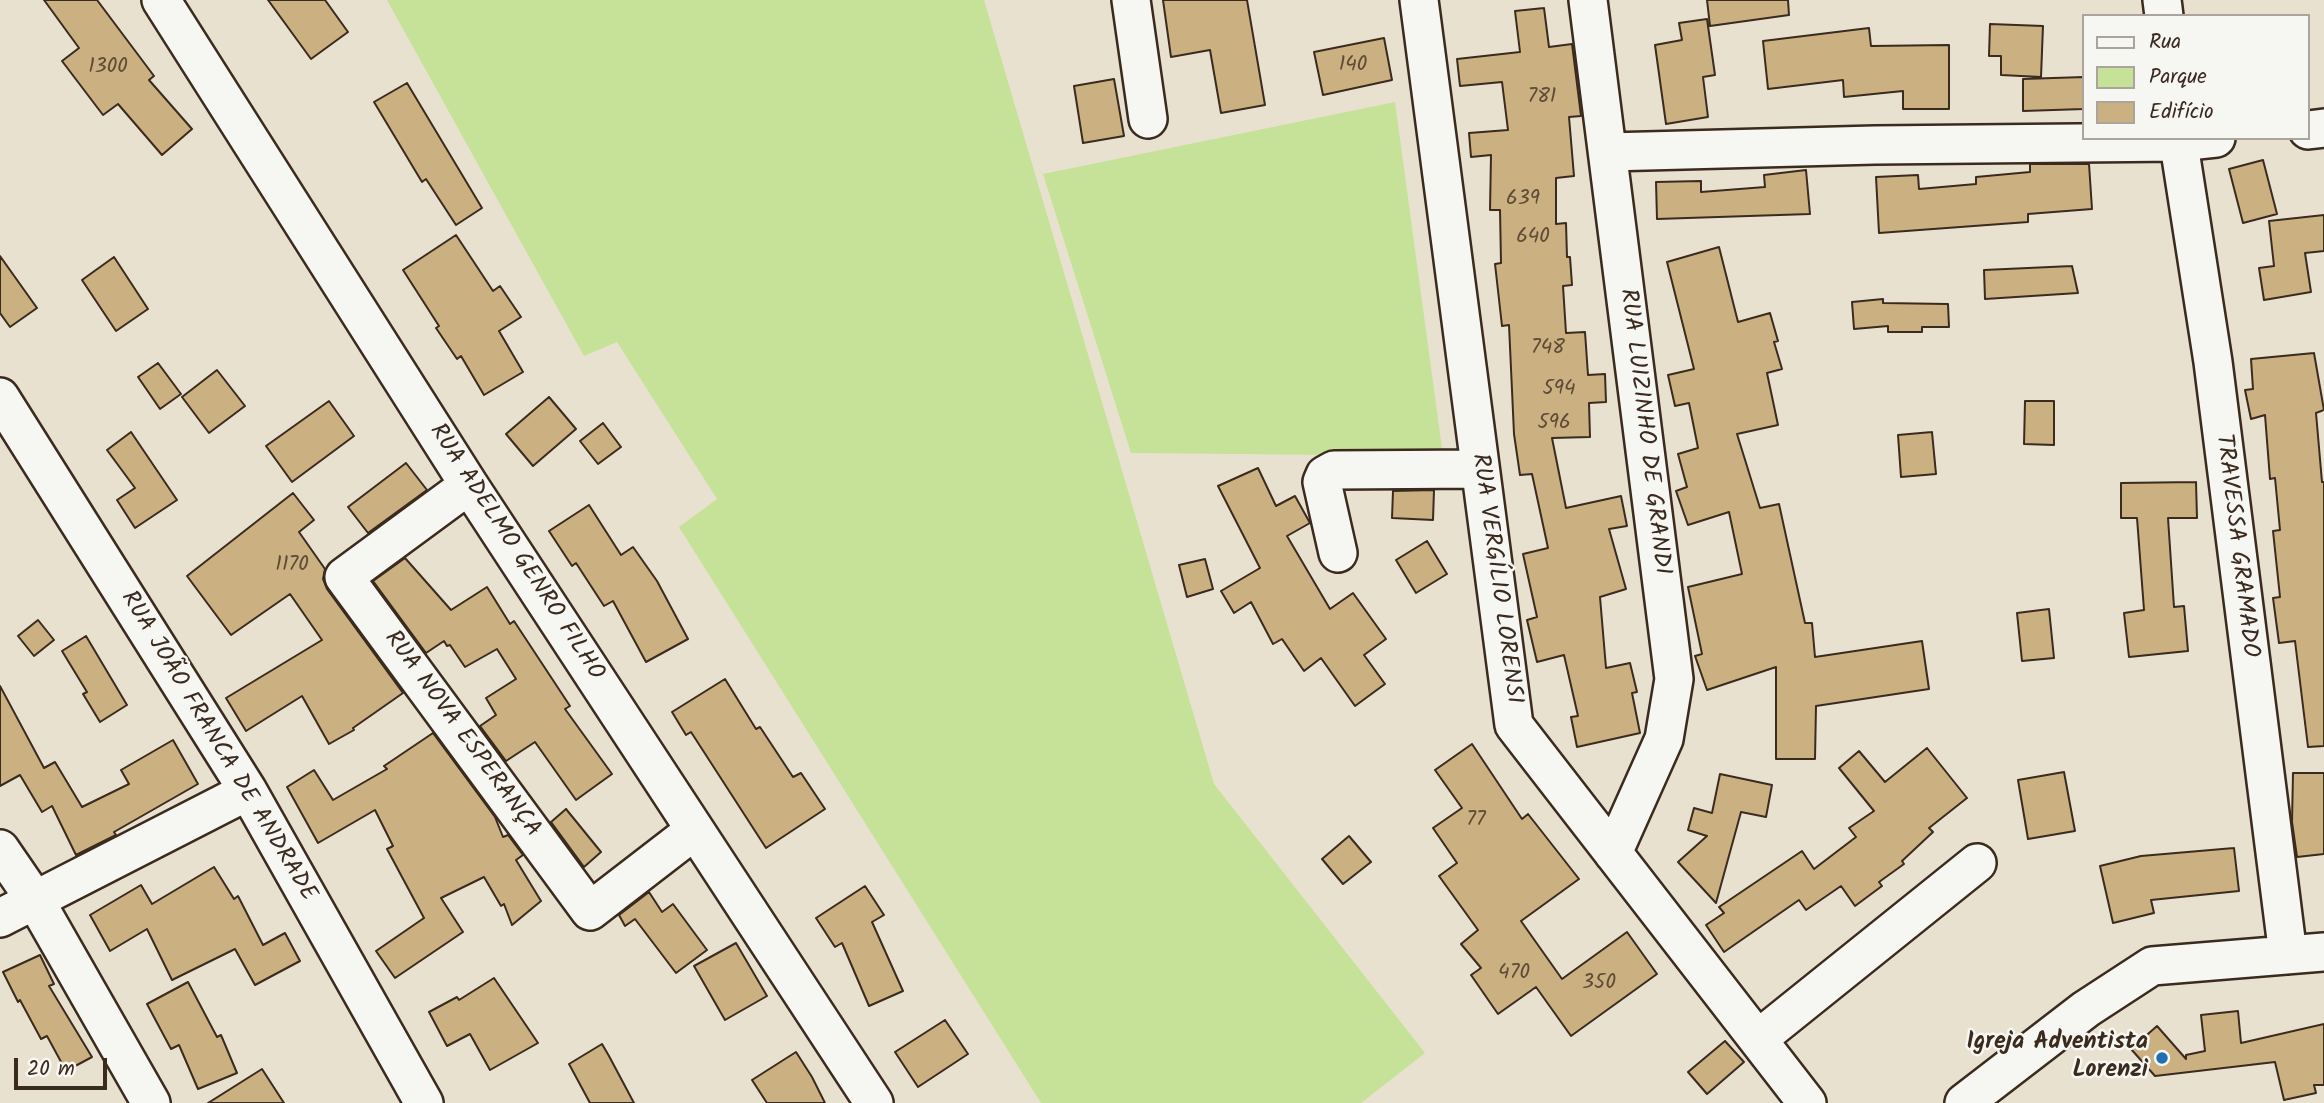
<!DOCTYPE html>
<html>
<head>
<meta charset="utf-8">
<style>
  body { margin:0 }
  #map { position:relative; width:2324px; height:1103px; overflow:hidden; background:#e9e1d0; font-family:Kalam,sans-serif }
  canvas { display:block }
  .legend { position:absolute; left:2082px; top:14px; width:228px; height:126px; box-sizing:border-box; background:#f6f6f2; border:2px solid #aba49d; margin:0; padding:9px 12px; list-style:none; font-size:21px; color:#3b2a1e }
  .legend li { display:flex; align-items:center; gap:14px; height:35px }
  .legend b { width:35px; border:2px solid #aba49d }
  .scale { position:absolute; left:14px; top:1058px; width:93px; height:32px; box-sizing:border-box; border:4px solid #3b2a1e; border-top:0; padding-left:9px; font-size:21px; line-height:24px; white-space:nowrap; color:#3b2a1e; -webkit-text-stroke:5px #f6f6f2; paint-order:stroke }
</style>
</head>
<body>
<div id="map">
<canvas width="2324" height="1103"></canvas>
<ul class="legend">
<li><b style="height:9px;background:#f6f6f2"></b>Rua</li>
<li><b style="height:19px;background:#c6e198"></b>Parque</li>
<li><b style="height:19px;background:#cbb081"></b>Edifício</li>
</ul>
<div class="scale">20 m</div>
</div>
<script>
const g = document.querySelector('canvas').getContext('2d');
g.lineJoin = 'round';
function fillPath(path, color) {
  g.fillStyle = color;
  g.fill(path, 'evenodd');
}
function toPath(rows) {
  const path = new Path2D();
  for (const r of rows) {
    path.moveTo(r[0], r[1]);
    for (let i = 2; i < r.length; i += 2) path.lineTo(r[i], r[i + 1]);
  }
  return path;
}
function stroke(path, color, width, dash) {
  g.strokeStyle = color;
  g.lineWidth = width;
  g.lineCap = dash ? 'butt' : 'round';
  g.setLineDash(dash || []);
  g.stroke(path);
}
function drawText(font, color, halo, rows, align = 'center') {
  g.font = font + ' Kalam,sans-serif';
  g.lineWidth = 5;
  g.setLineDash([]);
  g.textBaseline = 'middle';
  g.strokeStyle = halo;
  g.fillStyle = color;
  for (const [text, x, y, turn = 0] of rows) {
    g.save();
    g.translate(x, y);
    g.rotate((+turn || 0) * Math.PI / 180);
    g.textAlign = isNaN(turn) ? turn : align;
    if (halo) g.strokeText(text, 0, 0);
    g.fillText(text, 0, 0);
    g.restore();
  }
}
fillPath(toPath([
  [387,0,984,0,1214,784,1425,1053,1361,1103,1041,1103,679,527,717,499,617,342,584,356],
  [1395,102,1443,456,1131,453,1043,174]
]), '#c6e198');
const building = toPath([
  [44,0,97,0,154,76,149,80,192,129,162,155,118,104,103,115,62,61,79,48,44,0],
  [268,0,325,0,348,32,311,59,268,0],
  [1163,0,1247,0,1265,105,1221,113,1210,50,1171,57,1163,0],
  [1707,0,1788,0,1789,15,1710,26,1707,0],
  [1544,8,1549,47,1572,44,1581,116,1569,117,1574,176,1556,178,1556,224,1566,223,1567,257,1570,257,1572,285,1563,286,1566,333,1585,332,1588,375,1605,374,1606,402,1589,403,1590,437,1552,438,1566,508,1621,496,1627,526,1609,529,1626,589,1600,597,1606,668,1630,663,1637,692,1632,693,1640,733,1577,747,1571,717,1578,716,1564,655,1537,662,1527,620,1537,617,1523,554,1548,548,1532,474,1520,475,1514,434,1509,325,1502,326,1495,264,1501,263,1500,210,1490,210,1491,155,1471,157,1469,133,1508,130,1502,82,1460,86,1457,59,1520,52,1515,11,1544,8],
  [1707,19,1715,75,1703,77,1708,117,1666,124,1655,45,1682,40,1679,23,1707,19],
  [1990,24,2043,26,2041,77,2001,75,2001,56,1989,56,1990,24],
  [1869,28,1871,46,1949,45,1949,109,1903,109,1903,91,1844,97,1843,80,1768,89,1763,41,1869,28],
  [1384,38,1392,80,1323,95,1314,52,1384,38],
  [2084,77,2084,109,2023,111,2023,79,2084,77],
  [1114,79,1124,136,1083,143,1074,86,1114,79],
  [407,83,482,208,456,225,426,179,422,182,374,102,407,83],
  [2263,160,2277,214,2243,223,2229,169,2263,160],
  [2030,164,2089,164,2092,209,2028,214,2028,222,1879,233,1876,177,1918,175,1919,189,1976,184,1976,177,2030,172,2030,164],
  [1806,170,1810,214,1657,219,1656,182,1701,181,1701,192,1765,187,1764,175,1806,170],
  [2324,215,2324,251,2305,253,2311,292,2264,300,2259,268,2274,266,2269,221,2324,215],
  [456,235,493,291,500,286,521,317,499,331,523,372,484,395,461,356,457,359,436,328,439,326,403,270,456,235],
  [1719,247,1738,322,1770,313,1778,341,1774,342,1782,369,1767,373,1778,425,1737,434,1760,508,1779,504,1805,623,1812,623,1815,657,1922,641,1929,689,1816,706,1815,759,1776,759,1776,667,1707,690,1695,656,1702,654,1688,587,1742,574,1729,512,1688,525,1676,491,1687,487,1678,454,1698,448,1689,403,1675,406,1668,375,1694,369,1667,262,1719,247],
  [0,256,37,308,10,327,0,313,0,256],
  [114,257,148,309,116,331,82,280,114,257],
  [2072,266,2078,293,1985,299,1984,270,2072,266],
  [1883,299,1883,303,1948,304,1949,327,1922,327,1922,332,1888,332,1888,326,1854,329,1852,302,1883,299],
  [2314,353,2324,410,2316,413,2322,482,2324,482,2324,746,2308,747,2295,641,2279,643,2273,598,2280,597,2273,531,2280,530,2275,478,2270,479,2265,415,2251,419,2245,390,2253,389,2251,359,2314,353],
  [158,363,181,394,160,409,138,377,158,363],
  [217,370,245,406,209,433,182,397,217,370],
  [549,397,576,429,533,466,506,434,549,397],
  [329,401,354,436,292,482,266,446,329,401],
  [2025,401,2054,401,2054,445,2024,444,2025,401],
  [603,423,621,447,598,464,580,441,603,423],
  [131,432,177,500,135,528,117,500,135,488,107,450,131,432],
  [1932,432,1936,474,1901,477,1898,435,1932,432],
  [406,463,427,490,368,533,348,507,406,463],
  [1258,468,1276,506,1295,496,1310,523,1287,536,1330,609,1353,593,1386,639,1364,655,1385,684,1355,706,1321,658,1304,671,1282,639,1273,644,1251,602,1234,613,1221,591,1260,568,1218,486,1258,468],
  [2196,482,2197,518,2168,518,2174,607,2184,606,2188,651,2129,657,2124,613,2144,610,2137,518,2121,518,2121,483,2196,482],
  [1434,490,1433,520,1392,518,1393,491,1434,490],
  [293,493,314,520,299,532,325,569,323,579,327,589,403,693,353,728,354,730,329,744,302,696,246,731,226,698,322,640,290,594,231,635,187,576,293,493],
  [589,505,621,555,633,547,657,581,688,639,646,662,613,601,604,606,576,563,572,566,549,531,589,505],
  [1427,541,1447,574,1416,593,1396,560,1427,541],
  [405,558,451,610,487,587,510,624,514,621,570,706,565,709,612,774,576,800,535,742,506,761,480,726,496,715,486,698,516,679,497,649,465,667,450,645,447,646,444,641,426,653,373,581,405,558],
  [1205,559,1213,589,1187,597,1179,565,1205,559],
  [2049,609,2054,658,2022,661,2017,613,2049,609],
  [38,620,54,640,34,656,18,636,38,620],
  [86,636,127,705,100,722,83,694,87,692,62,651,86,636],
  [725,679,756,729,760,727,793,777,801,773,825,809,766,848,691,732,686,735,672,712,725,679],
  [0,686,44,768,55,762,82,807,129,784,121,770,173,740,198,784,114,832,116,835,76,855,52,806,42,812,20,775,0,786,0,686],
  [433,733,495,817,503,837,508,835,523,855,516,860,541,901,512,925,504,904,501,906,484,877,441,898,463,932,395,978,376,951,424,918,387,849,393,846,375,810,318,843,287,787,314,770,333,800,387,769,384,766,433,733],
  [1472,744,1522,819,1528,814,1579,879,1521,921,1562,979,1627,932,1657,974,1571,1036,1536,987,1498,1014,1471,975,1481,968,1461,944,1478,930,1439,876,1457,863,1433,828,1462,808,1435,770,1472,744],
  [1927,748,1967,798,1929,828,1933,832,1902,861,1904,864,1879,882,1882,886,1855,906,1841,886,1806,910,1799,900,1724,952,1706,925,1724,913,1719,907,1802,851,1814,869,1856,837,1849,828,1874,811,1839,768,1859,751,1885,782,1927,748],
  [2064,772,2075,831,2028,839,2018,780,2064,772],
  [2293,773,2324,773,2324,854,2297,857,2292,822,2293,773],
  [1720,774,1772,785,1766,817,1741,812,1716,903,1678,862,1707,836,1688,830,1694,808,1712,813,1720,774],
  [566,809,601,852,584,867,551,822,566,809],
  [1349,836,1371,862,1343,884,1322,859,1349,836],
  [2234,848,2239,891,2151,900,2154,913,2113,923,2100,866,2141,856,2234,848],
  [214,867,234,899,238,896,263,945,285,933,300,961,255,985,235,949,172,980,147,929,110,951,90,915,141,885,152,904,214,867],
  [865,886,884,915,872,922,903,991,869,1006,842,943,835,947,816,918,865,886],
  [649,892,662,912,673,904,707,950,676,973,635,919,625,926,619,915,649,892],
  [736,943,767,996,725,1020,694,966,736,943],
  [40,955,54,984,49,986,92,1057,66,1071,47,1036,41,1039,20,1000,18,1002,3,972,40,955],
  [494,978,538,1043,490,1070,470,1034,447,1046,429,1012,457,997,459,1000,494,978],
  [188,982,217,1037,221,1035,237,1073,198,1089,179,1045,171,1049,147,1004,188,982],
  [2238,1011,2241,1043,2324,1024,2324,1085,2314,1085,2316,1093,2284,1100,2275,1062,2155,1076,2131,1049,2157,1026,2186,1059,2186,1055,2205,1051,2201,1015,2238,1011],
  [945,1020,968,1054,918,1087,895,1052,945,1020],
  [1725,1041,1744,1062,1707,1094,1688,1072,1725,1041],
  [602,1044,609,1056,634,1103,590,1103,569,1064,602,1044],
  [796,1052,812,1077,825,1103,767,1103,752,1080,796,1052],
  [262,1069,284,1103,208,1103,262,1069]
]);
fillPath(building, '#cbb081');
stroke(building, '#3b2a1e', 2);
const minor = toPath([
  [161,0,469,485,874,1103],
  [1131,0,1148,119],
  [1419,0,1514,725,1807,1103],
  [1588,0,1674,679,1664,739,1613,853],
  [2162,0,2164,16],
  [2308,130,2324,128],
  [2178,138,2213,362,2288,955],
  [1608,152,1875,145,2179,142,2216,138],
  [0,397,248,791,424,1103],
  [469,485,344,577,590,911,695,830],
  [1338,553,1322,482,1325,475,1334,470,1480,469],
  [0,849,35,900,151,1103],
  [0,918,248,791],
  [1758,1039,1977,863],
  [1964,1103,2086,1009,2152,966,2324,952]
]);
stroke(minor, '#3b2a1e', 42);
stroke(minor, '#f6f6f2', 37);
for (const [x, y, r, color] of [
  [2162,1058,7,"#1f6fb2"]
]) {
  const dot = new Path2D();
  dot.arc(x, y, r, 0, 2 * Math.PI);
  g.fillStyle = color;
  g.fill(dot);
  stroke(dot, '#f6f6f2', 2.5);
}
drawText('21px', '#5f4c37', null, [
  ["140",1353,66],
  ["1300",108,68],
  ["781",1542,98],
  ["639",1523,200],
  ["640",1533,238],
  ["748",1548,349],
  ["594",1559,390],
  ["596",1554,424],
  ["1170",292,566],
  ["77",1476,821],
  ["470",1514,974],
  ["350",1599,984]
]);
drawText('24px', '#3b2a1e', '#f6f6f2', [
  ["RUA LUIZINHO DE GRANDI",1643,432,83],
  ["TRAVESSA GRAMADO",2235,546,83],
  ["RUA ADELMO GENRO FILHO",515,553,57],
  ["RUA VERGÍLIO LORENSI",1495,579,82],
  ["RUA NOVA ESPERANÇA",461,735,54],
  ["RUA JOÃO FRANCA DE ANDRADE",217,747,59]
]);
drawText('bold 24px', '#3b2a1e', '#f6f6f2', [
  ["Igreja Adventista",2148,1044],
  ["Lorenzi",2148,1072]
], 'right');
</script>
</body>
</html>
